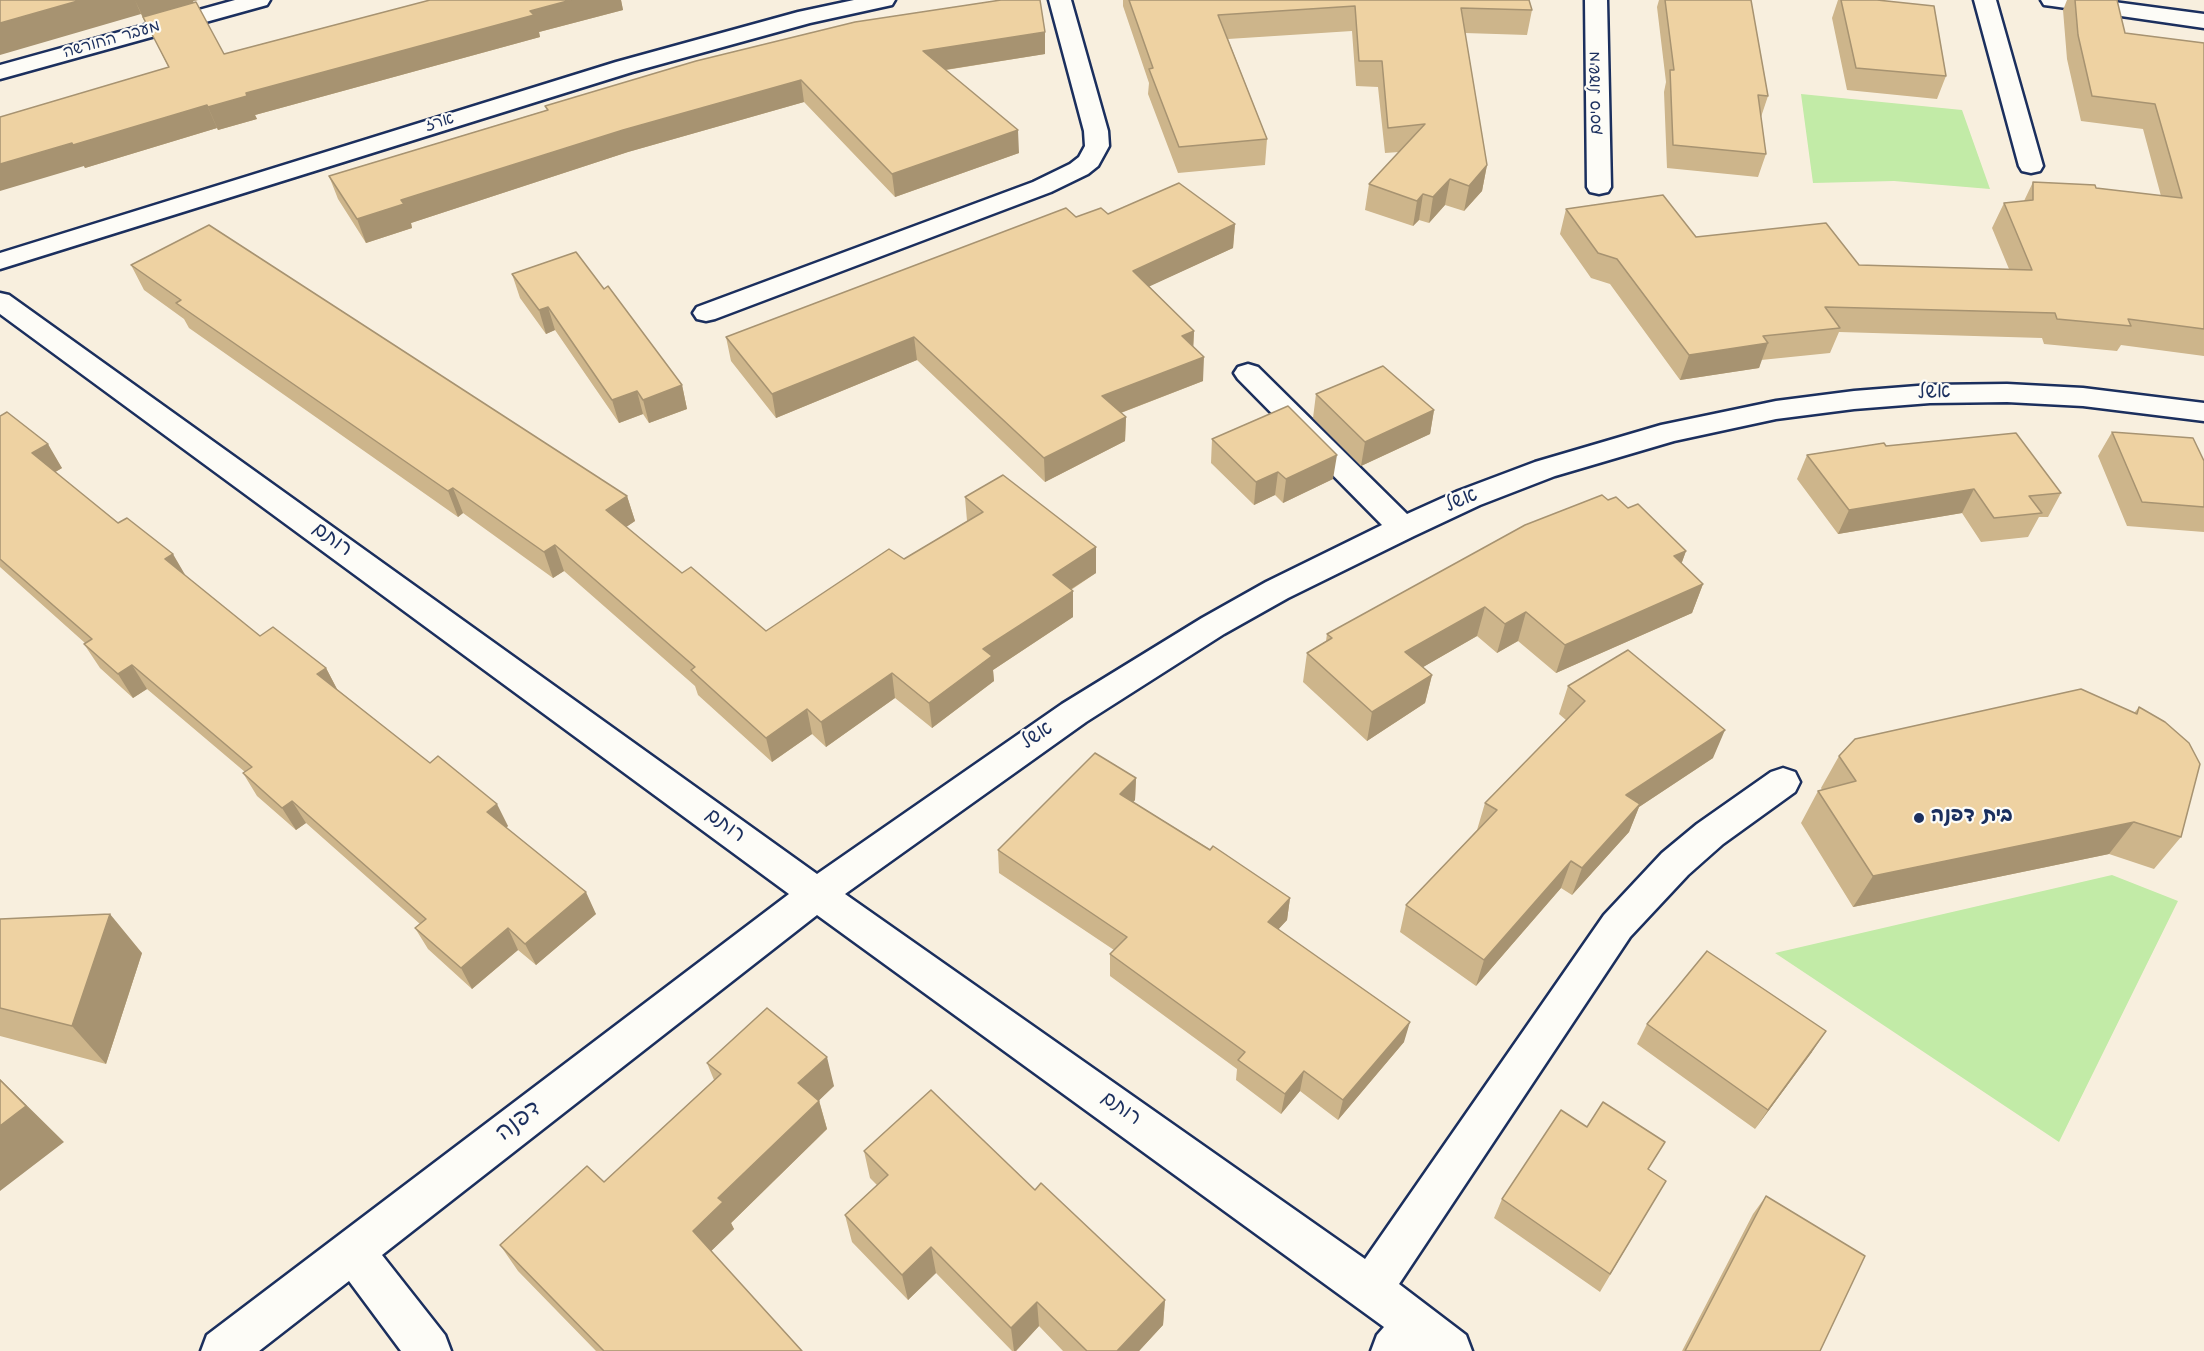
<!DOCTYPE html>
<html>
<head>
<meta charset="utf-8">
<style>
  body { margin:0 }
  canvas { display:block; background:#f8efde }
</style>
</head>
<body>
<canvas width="2204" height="1351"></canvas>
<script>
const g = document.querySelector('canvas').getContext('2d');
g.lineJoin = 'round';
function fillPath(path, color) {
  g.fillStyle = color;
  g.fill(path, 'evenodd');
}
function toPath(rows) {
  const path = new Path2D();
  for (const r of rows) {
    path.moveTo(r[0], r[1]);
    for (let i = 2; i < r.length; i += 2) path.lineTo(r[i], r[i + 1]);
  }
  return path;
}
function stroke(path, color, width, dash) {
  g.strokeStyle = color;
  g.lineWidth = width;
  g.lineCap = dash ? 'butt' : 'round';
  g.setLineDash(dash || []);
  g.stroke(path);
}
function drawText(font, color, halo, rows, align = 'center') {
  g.font = font + ' Kalam,"Playpen Sans Hebrew",sans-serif';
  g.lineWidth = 4.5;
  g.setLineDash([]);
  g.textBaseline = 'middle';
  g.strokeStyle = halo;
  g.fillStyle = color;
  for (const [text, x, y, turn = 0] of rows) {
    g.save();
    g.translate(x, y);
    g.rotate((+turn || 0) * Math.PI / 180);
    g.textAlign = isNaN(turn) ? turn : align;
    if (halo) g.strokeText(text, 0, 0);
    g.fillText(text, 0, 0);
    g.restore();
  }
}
fillPath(toPath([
  [1801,94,1962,110,1990,189,1894,181,1813,183],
  [2112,875,2178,901,2059,1142,1775,953]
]), '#c2eba7');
const minor = toPath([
  [235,0,270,0,267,5,0,79,0,65,235,0],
  [854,0,895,0,892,5,810,23,632,72,0,269,0,253,616,62,798,12,854,0],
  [1049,0,1071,0,1108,131,1109,146,1098,166,1088,174,1051,192,715,319,706,321,697,319,693,313,697,307,1033,182,1070,164,1079,157,1085,146,1084,131,1049,0],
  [1585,0,1607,0,1611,187,1608,192,1599,194,1590,192,1587,187,1585,0],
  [1974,0,1996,0,2043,166,2040,171,2031,173,2022,171,2019,166,1974,0],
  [2041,0,2099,0,2204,14,2204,28,2052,6,2044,5,2041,0],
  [0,293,9,295,817,874,1062,704,1202,618,1266,582,1382,525,1238,379,1234,373,1238,367,1248,364,1258,367,1407,514,1458,491,1535,462,1661,425,1776,401,1854,391,1930,385,2007,384,2083,388,2204,403,2204,421,2083,406,2007,402,1930,403,1854,409,1776,419,1674,441,1555,476,1480,505,1414,536,1288,598,1224,634,1086,722,845,894,1365,1259,1604,915,1662,853,1697,824,1771,772,1783,768,1795,772,1800,782,1795,792,1723,844,1688,875,1630,937,1399,1284,1466,1335,1472,1351,1371,1351,1377,1335,1384,1327,817,915,382,1255,445,1335,451,1351,401,1351,349,1281,259,1351,201,1351,207,1335,789,894,0,314,0,293]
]);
stroke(minor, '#1b2f5e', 5);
fillPath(minor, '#fdfcf7');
fillPath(toPath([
  [0,0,198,0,193,1,224,54,430,0,621,0,623,10,539,32,540,37,255,115,257,119,218,130,217,128,85,168,84,166,168,67,146,22,145,22,141,14],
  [1123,0,1529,0,1532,10,1527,35,1465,33,1487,165,1482,191,1464,211,1445,205,1429,223,1419,220,1413,226,1365,210,1369,184,1399,152,1385,153,1378,87,1356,86,1352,31,1228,39,1267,139,1265,165,1178,173,1148,94,1149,83,1123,6],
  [1659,0,1751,0,1768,96,1761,117,1766,154,1758,177,1667,168,1664,92,1666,82,1657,7],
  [1838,0,1877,0,1946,76,1937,99,1847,90,1832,18],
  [2067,0,2117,0,2125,33,2204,43,2204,356,2121,345,2117,351,2044,344,2042,338,1839,332,1830,353,1761,360,1759,368,1680,380,1610,284,1591,278,1560,234,1566,209,1696,237,1859,265,2009,269,1992,228,2004,203,2024,201,2033,182,2161,196,2143,129,2081,121,2067,59,2063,10],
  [1045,32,1045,54,946,70,1019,153,895,197,804,102,628,152,411,223,412,228,366,243,338,199,329,176,547,110,545,106],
  [1108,214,1235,224,1233,248,1149,286,1194,331,1193,347,1203,381,1121,413,1126,417,1125,441,1045,482,917,360,776,418,731,361,726,337,1076,217],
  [131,265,627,496,635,521,626,527,682,573,766,631,904,559,967,521,965,497,1096,547,1096,573,1071,590,1073,617,993,670,994,681,932,728,895,698,826,747,812,734,772,762,698,695,695,686,564,571,553,578,463,513,458,517,189,328,184,319,144,290],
  [512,274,604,289,682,385,687,409,649,423,643,414,619,423,555,330,546,334,520,298],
  [1316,394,1434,410,1430,434,1361,466,1313,418],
  [0,416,62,468,55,472,260,636,326,668,337,689,508,826,506,828,596,914,536,965,518,950,472,989,428,949,415,928,420,924,306,823,296,830,257,796,243,773,245,772,147,689,133,698,100,668,84,644,85,643,0,567],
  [2112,432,2204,461,2204,532,2127,526,2098,456],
  [1212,439,1333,479,1283,503,1275,495,1254,505,1211,463],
  [1886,446,2061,493,2048,517,2039,517,2028,537,1981,542,1962,513,1838,534,1797,479,1807,455],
  [1628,508,1686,551,1681,564,1703,584,1692,613,1556,673,1518,641,1497,653,1477,636,1423,667,1432,675,1425,703,1367,741,1303,682,1307,653,1326,641,1327,634],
  [1568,686,1713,758,1639,807,1629,832,1572,895,1561,888,1476,986,1400,932,1406,905,1477,830,1485,803,1566,720,1559,714],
  [2139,707,2181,837,2154,869,2109,854,1853,907,1801,823,1818,791,1822,790,1821,788,1839,756,2134,713],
  [1136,778,1135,800,1133,802,1290,898,1287,920,1278,929,1404,1042,1338,1120,1300,1091,1281,1114,1236,1080,1237,1069,1110,976,1110,954,1114,950,999,873,998,850],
  [0,919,142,953,106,1064,0,1036],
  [1647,1024,1812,1052,1755,1129,1637,1044],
  [707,1063,834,1086,819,1100,827,1129,731,1223,734,1229,711,1251,802,1351,596,1351,518,1271,500,1245,604,1182,714,1080],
  [864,1151,1035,1190,1165,1300,1163,1325,1139,1351,1063,1351,1039,1326,1016,1351,1012,1351,936,1273,908,1300,852,1242,845,1215,877,1185,870,1178],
  [1666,1181,1600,1292,1494,1218,1502,1199],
  [1766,1196,1820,1351,1682,1351,1753,1214]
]), '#cdb58b');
fillPath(toPath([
  [81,0,135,0,141,14,0,55,0,23],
  [135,0,198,0,193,1,196,8,145,22],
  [571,0,621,0,623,10,539,32,540,37,255,115,257,119,218,130,208,107,246,93,530,11],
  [1045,32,1045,54,925,73,923,51],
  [801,80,804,102,628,152,411,223,412,228,366,243,357,219,401,200,623,130],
  [207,105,217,128,85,168,84,166,0,191,0,164,72,143],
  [1018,130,1019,153,895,197,892,174],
  [1487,165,1482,191,1464,211,1469,186],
  [1450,179,1445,205,1429,223,1433,197],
  [1423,194,1419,220,1413,226,1417,201],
  [1235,224,1233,248,1133,294,1133,271],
  [548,307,555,330,546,334,539,310],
  [1194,331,1193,354,1182,336],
  [914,337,917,360,776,418,772,394],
  [1768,343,1759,368,1680,380,1689,355],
  [1204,357,1203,381,1102,420,1102,396],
  [682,385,687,409,649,423,643,400],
  [637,391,643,414,619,423,612,400],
  [1434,410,1430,434,1361,466,1365,442],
  [1126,417,1125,441,1045,482,1044,458],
  [48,444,62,468,47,477,32,453],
  [1337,455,1333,479,1283,503,1286,479],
  [1278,472,1275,495,1254,505,1256,482],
  [453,488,463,513,458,517,448,491],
  [1974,489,1962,513,1838,534,1849,510],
  [627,496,635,521,613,536,606,510],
  [555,545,564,571,553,578,544,552],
  [1096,547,1096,573,1054,600,1053,575],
  [1686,551,1676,579,1674,556],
  [173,554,187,578,165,559],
  [1703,584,1692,613,1556,673,1565,645],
  [1073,591,1073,617,993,670,994,681,932,728,929,703,983,649],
  [1485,607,1477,636,1399,681,1405,652],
  [1526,612,1518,641,1497,653,1505,624],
  [132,665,147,689,133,698,118,674],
  [326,668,338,691,317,674],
  [892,673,895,698,826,747,821,722],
  [1432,675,1425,703,1367,741,1372,712],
  [807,709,812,734,772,762,766,738],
  [1725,730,1713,758,1639,807,1629,832,1572,895,1582,868,1626,795],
  [1136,778,1135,800,1120,817,1120,794],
  [292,801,306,823,296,830,282,808],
  [497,804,508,826,497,835,487,812],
  [2134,822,2109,854,1853,907,1873,876],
  [1571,861,1561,888,1476,986,1484,960],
  [586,892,596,914,536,965,525,944],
  [1290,898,1287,920,1265,944,1268,922],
  [110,914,142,953,106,1064,72,1026],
  [508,928,518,950,472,989,461,968],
  [1410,1022,1404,1042,1338,1120,1343,1100],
  [1826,1031,1812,1052,1755,1129,1768,1110],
  [827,1057,834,1086,807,1112,798,1083],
  [1304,1071,1300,1091,1281,1114,1285,1094],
  [0,1079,64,1142,0,1191],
  [819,1101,827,1129,731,1223,734,1229,705,1257,693,1231,718,1198],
  [931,1247,936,1273,908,1300,902,1275],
  [1165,1300,1163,1325,1139,1351,1117,1351],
  [1037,1302,1039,1326,1016,1351,1014,1351,1011,1328]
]), '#a79371');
const building = toPath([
  [0,0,81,0,0,23,0,0],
  [430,0,571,0,530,11,534,15,246,93,247,96,208,107,207,105,73,145,72,143,0,164,0,117,169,67,143,17,196,2,224,54,430,0],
  [1001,0,1040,0,1045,32,923,51,1018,130,892,174,801,80,623,130,401,200,404,204,357,219,329,176,548,110,545,106,696,61,855,22,1001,0],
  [1129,0,1529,0,1532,10,1461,8,1487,165,1469,186,1450,179,1433,197,1423,194,1417,201,1369,184,1425,124,1388,128,1382,61,1359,61,1355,6,1218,15,1267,139,1179,147,1149,69,1153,68,1129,0],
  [1665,0,1751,0,1768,96,1758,95,1766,154,1673,145,1670,70,1674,70,1665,0],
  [1841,0,1877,0,1934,6,1946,76,1856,68,1841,0],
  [2075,0,2117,0,2125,33,2204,43,2204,329,2128,319,2131,326,2057,319,2055,313,1825,307,1840,328,1763,336,1768,343,1689,355,1617,259,1598,253,1566,209,1663,195,1696,237,1826,223,1859,265,2032,270,2004,203,2033,200,2033,182,2095,185,2096,188,2182,198,2155,104,2092,96,2078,35,2075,0],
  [1179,183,1235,224,1133,271,1194,331,1182,336,1204,357,1102,396,1126,417,1044,458,914,337,772,394,726,337,1066,208,1076,217,1101,208,1108,214,1179,183],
  [209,225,627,496,606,510,682,573,691,567,766,631,889,549,904,559,983,512,965,497,1003,475,1096,547,1053,575,1073,591,983,649,992,656,929,703,892,673,821,722,807,709,766,738,691,670,695,667,555,545,544,552,453,488,448,491,176,303,181,300,131,265,209,225],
  [576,252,604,289,608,286,682,385,643,400,637,391,612,400,548,307,539,310,512,274,576,252],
  [1383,366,1434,410,1365,442,1316,394,1383,366],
  [1288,406,1337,455,1286,479,1278,472,1256,482,1212,439,1288,406],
  [7,412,48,444,32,453,118,523,127,518,173,554,165,559,260,636,273,627,326,668,317,674,430,763,438,756,497,804,487,812,586,892,525,944,508,928,461,968,415,928,426,919,292,801,282,808,243,773,252,767,132,665,118,674,84,644,92,639,0,559,0,416,7,412],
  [2112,432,2193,438,2204,461,2204,507,2142,502,2112,432],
  [2016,433,2061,493,2029,496,2042,513,1994,518,1974,489,1849,510,1807,455,1884,443,1886,446,2016,433],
  [1602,495,1608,500,1616,497,1628,508,1638,504,1686,551,1674,556,1703,584,1565,645,1526,612,1505,624,1485,607,1405,652,1432,675,1372,712,1307,653,1332,638,1327,634,1525,525,1602,495],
  [1628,650,1725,730,1626,795,1640,804,1582,868,1571,861,1484,960,1406,905,1497,810,1485,803,1585,701,1568,686,1628,650],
  [2081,689,2137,714,2139,707,2165,722,2189,743,2200,764,2181,837,2134,822,1873,876,1818,791,1856,781,1839,756,1855,739,2081,689],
  [1095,753,1136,778,1120,794,1210,850,1213,846,1290,898,1268,922,1410,1022,1343,1100,1304,1071,1285,1094,1238,1060,1245,1052,1110,954,1127,937,998,850,1095,753],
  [110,914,72,1026,0,1008,0,919,110,914],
  [1707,951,1826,1031,1768,1110,1647,1024,1707,951],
  [767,1008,827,1057,798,1083,819,1101,718,1198,723,1202,693,1231,802,1351,604,1351,500,1245,587,1166,604,1182,721,1074,707,1063,767,1008],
  [0,1080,26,1106,0,1126,0,1080],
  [931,1090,1035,1190,1041,1183,1165,1300,1117,1351,1087,1351,1037,1302,1011,1328,931,1247,902,1275,845,1215,888,1175,864,1151,931,1090],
  [1603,1102,1665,1142,1648,1169,1666,1181,1610,1274,1502,1199,1561,1110,1587,1127,1603,1102],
  [1766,1196,1865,1256,1820,1351,1685,1351,1766,1196]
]);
fillPath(building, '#eed2a2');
stroke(building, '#a79371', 1.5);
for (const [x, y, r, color] of [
  [1919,818,6,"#1b2f5e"]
]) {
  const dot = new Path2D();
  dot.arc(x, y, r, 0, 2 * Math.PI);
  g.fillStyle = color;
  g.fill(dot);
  stroke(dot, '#fdfcf7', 2);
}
drawText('16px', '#1b2f5e', '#fdfcf7', [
  ["מעבר החורשה",112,41,-16],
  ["מישעול סיסם",1597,93,-91],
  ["ארז",440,124,-17]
]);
drawText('20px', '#1b2f5e', '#fdfcf7', [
  ["אשל",1934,394,-2],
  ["אשל",1462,502,-23],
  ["רותם",331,541,36],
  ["אשל",1038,737,-34],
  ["רותם",724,827,36],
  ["רותם",1120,1110,35]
]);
drawText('bold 20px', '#1b2f5e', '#fdfcf7', [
  ["בית דפנה",1931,818]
], 'left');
drawText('24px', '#1b2f5e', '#fdfcf7', [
  ["דפנה",520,1123,-38]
]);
</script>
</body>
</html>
